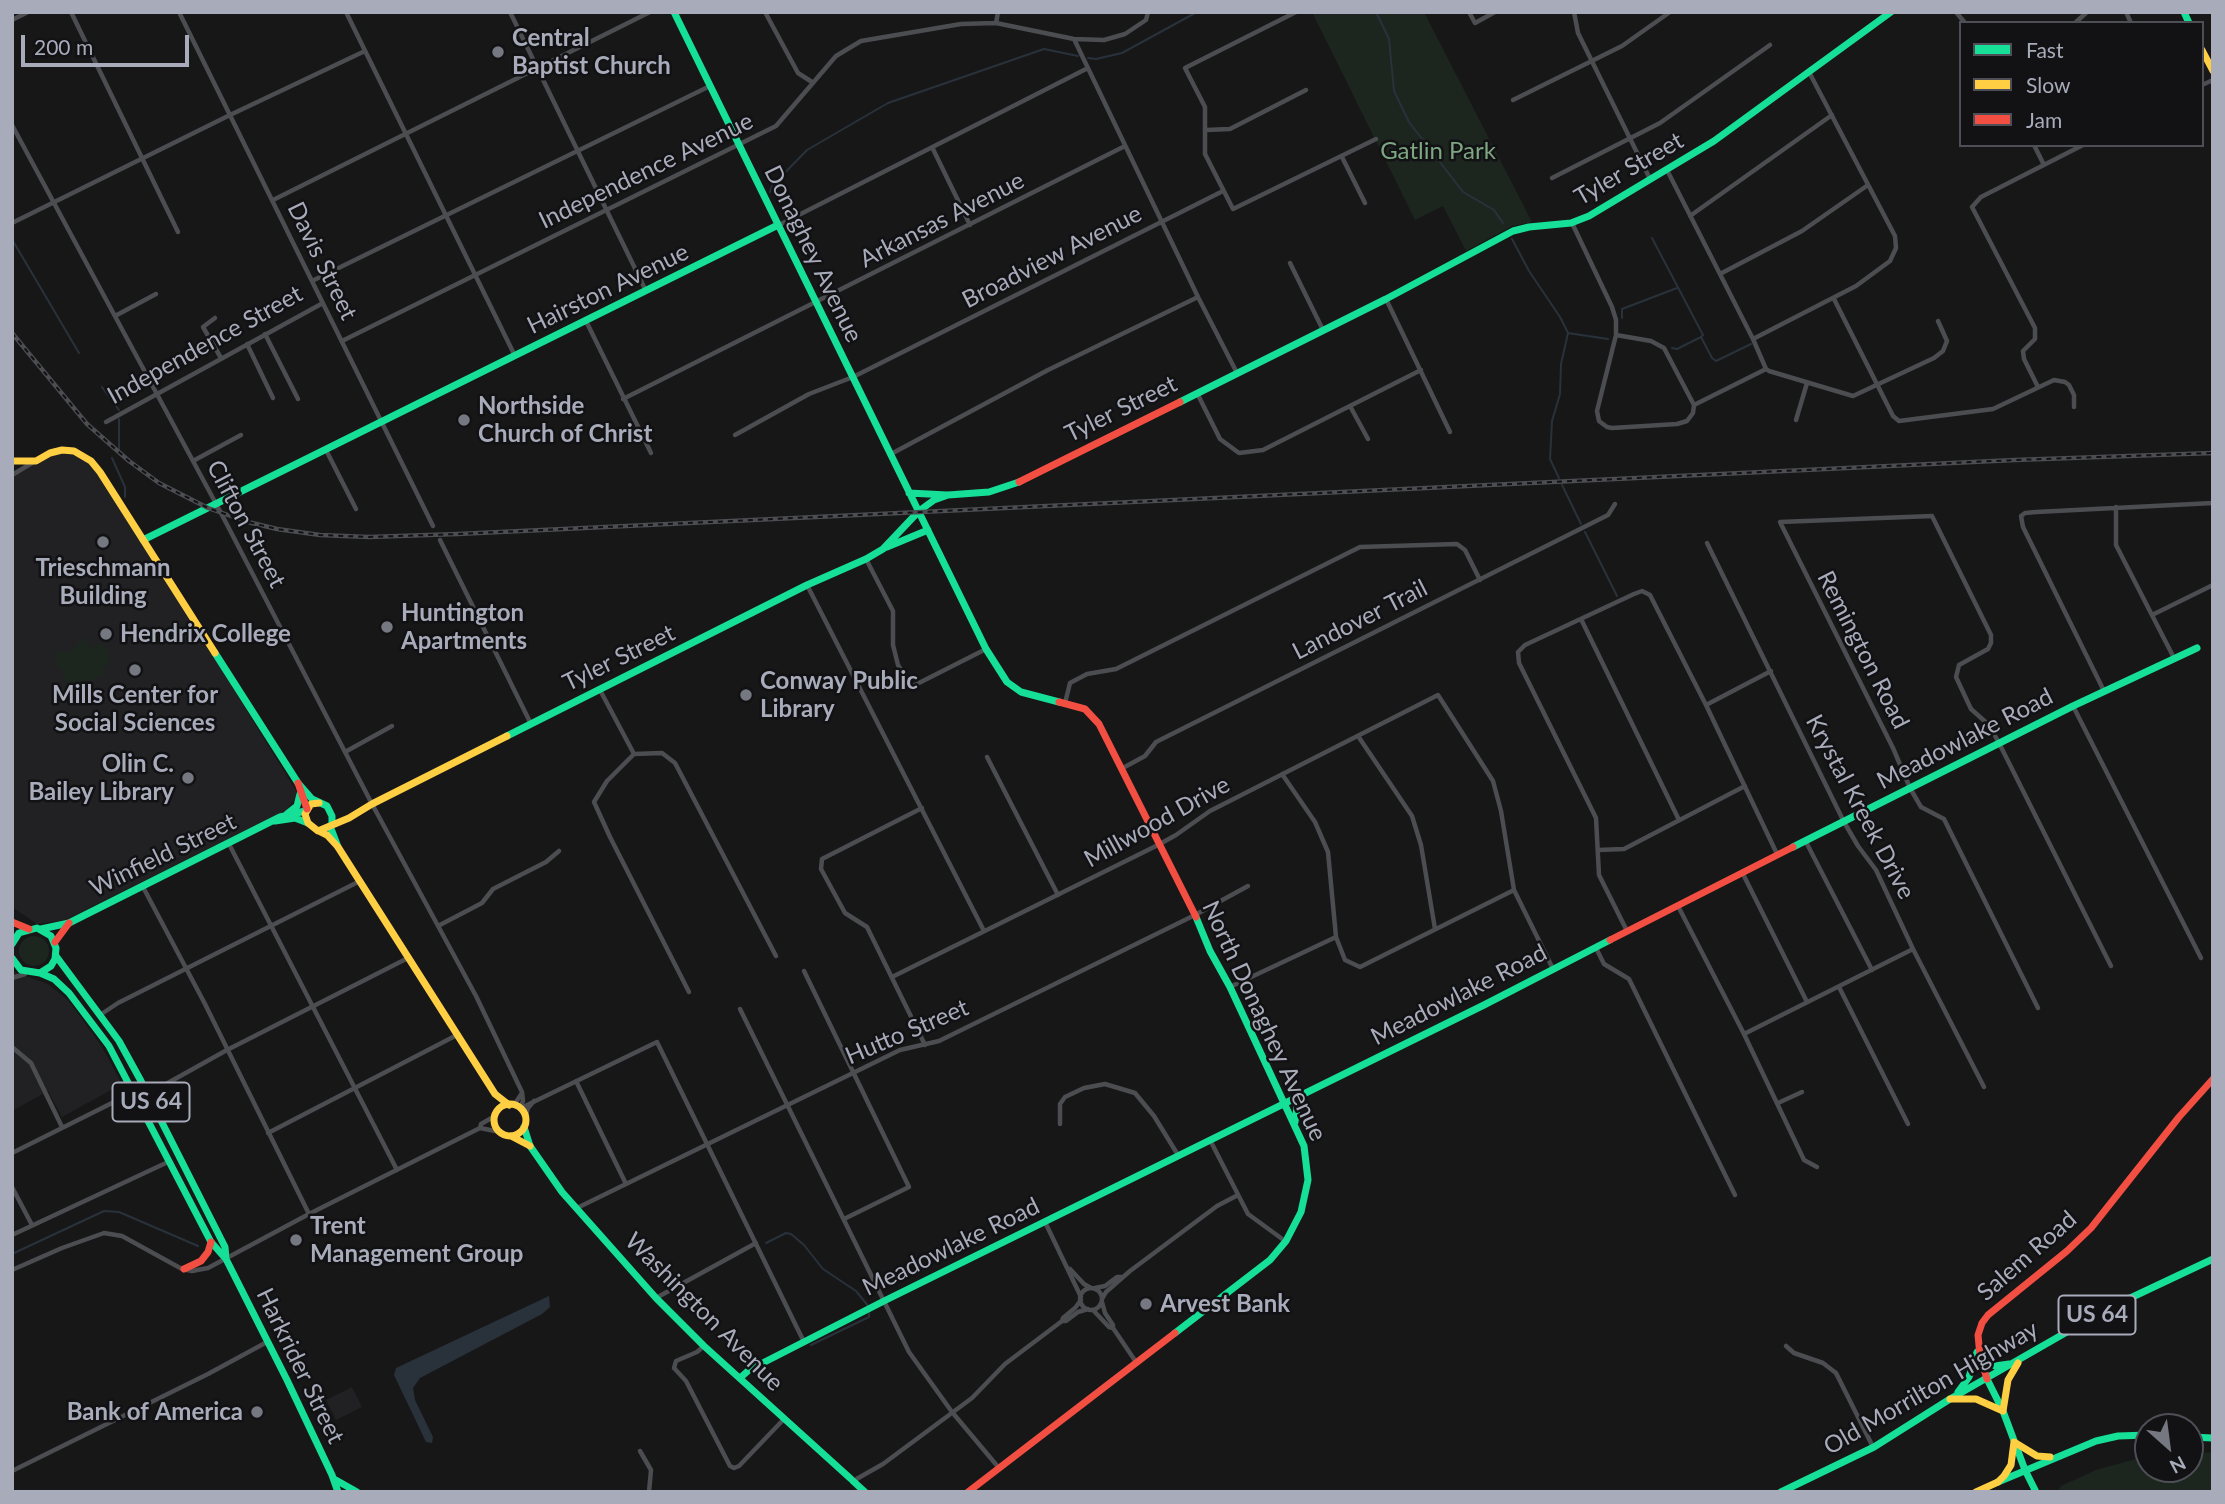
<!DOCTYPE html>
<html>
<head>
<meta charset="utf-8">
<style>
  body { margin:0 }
  #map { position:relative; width:2225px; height:1504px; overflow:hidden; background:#171718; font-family:Lato,sans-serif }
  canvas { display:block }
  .frame { position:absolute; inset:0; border:14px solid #a8acba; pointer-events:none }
  .legend { position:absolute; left:1959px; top:21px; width:245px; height:126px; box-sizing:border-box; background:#121114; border:2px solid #4e4f56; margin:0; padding:9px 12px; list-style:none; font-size:21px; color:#a8acba }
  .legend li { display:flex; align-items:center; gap:14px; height:35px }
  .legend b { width:35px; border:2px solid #4e4f56 }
  .north { position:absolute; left:2134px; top:1413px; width:70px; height:70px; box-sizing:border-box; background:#121114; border:2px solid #4e4f56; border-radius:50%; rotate:152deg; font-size:19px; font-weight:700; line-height:28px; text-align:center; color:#a8acba }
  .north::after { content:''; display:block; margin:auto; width:24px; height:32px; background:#757881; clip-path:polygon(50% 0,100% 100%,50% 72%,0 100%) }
  .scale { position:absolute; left:21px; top:35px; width:168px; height:32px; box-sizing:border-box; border:4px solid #a8acba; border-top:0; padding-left:9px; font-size:21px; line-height:24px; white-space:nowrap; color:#a8acba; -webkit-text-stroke:5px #121114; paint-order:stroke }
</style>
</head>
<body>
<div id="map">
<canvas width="2225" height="1504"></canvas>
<div class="frame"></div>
<ul class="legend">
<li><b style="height:9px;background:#16e098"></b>Fast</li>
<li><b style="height:9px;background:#ffcf43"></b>Slow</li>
<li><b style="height:9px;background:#f24e42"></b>Jam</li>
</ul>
<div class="north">N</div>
<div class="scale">200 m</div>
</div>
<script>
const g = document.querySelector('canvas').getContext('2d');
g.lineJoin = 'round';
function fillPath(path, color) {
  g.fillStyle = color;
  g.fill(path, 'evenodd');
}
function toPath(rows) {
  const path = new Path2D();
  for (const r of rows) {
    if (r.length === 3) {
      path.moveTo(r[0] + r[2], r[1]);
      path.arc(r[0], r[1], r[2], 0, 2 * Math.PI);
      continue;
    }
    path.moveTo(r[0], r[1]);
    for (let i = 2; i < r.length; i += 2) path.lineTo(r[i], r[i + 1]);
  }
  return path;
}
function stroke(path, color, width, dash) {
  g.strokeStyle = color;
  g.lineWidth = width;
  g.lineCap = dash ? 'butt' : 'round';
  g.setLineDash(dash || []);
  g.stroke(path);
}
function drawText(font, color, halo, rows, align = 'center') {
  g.font = font + ' Lato,sans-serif';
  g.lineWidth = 5;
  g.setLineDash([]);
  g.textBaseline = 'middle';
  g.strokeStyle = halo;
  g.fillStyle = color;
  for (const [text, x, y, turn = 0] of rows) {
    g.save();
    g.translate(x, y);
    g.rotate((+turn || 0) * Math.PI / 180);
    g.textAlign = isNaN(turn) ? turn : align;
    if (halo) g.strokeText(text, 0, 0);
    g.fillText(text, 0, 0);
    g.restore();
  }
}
fillPath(toPath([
  [74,451,100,472,298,794,287,810,65,920,37,924,12,907,12,475,50,453],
  [12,971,48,984,68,1000,101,1045,122,1084,62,1117,48,1091,12,1111],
  [352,1387,362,1407,336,1420,326,1400]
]), '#212124');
fillPath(toPath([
  [1312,12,1424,12,1532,222,1512,226,1466,251,1443,206,1415,220],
  [85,637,91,648,102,642,111,659,107,667,103,670,105,674,79,685,80,687,73,691,62,675,65,674,63,670,60,671,53,653,60,650,65,652,73,649,80,640],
  [34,951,15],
  [2213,1452,2213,1492,2060,1492,2059,1489,2061,1486,2096,1470,2143,1457,2148,1457,2148,1469,2190,1469,2190,1454]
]), '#1d251f');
fillPath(toPath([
  [549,1296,550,1307,542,1314,420,1378,413,1388,415,1400,433,1437,432,1443,426,1442,394,1375,396,1368]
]), '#29323b');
stroke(toPath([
  [1376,12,1389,39,1394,91,1409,122,1463,192,1494,210,1503,223],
  [1088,58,1096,59,1122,53,1197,12],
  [770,192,772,186,807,150,888,103,1044,49,1078,56],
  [1652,238,1703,335,1701,337],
  [1512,239,1529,271,1560,317,1568,333,1561,364,1560,394,1552,421,1550,459,1559,478],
  [13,241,79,353],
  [1622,318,1622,309,1677,288],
  [1568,333,1608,339],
  [1672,348,1677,349,1701,337,1712,358,1716,361,1751,344],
  [102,387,119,410],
  [119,450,119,419],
  [112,458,125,487,125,497],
  [1562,485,1581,524],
  [1585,532,1617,596],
  [766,1243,786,1233,791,1234,804,1245,823,1269,856,1291,869,1307],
  [12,1254,104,1211,119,1212,198,1246],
  [811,1345,869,1317,869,1313]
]), '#29323b', 2);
stroke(toPath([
  [71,12,178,232],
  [179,12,433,526],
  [346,12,515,356],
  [510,12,646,291],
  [765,12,798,73,812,82],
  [1296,12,1185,68,1205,107,1205,154,1233,209,1376,139],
  [1469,12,1475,23,1495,12],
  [1574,12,1578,33,1650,179],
  [1956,12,1965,23],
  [2126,12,2131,23],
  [12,20,28,12],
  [996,23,998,12],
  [2075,23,2087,12],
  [1074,39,1198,297,1237,373],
  [2202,85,2213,80],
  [1513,100,1622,46,1670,12],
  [12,125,221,513,372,804,476,996,522,1092,523,1101,520,1107],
  [1206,130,1230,129,1306,90],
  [2034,145,2044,165],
  [932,147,970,225],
  [1342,157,1365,203],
  [1667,170,1753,339,1766,369,1769,371,1853,396,1934,358,1943,351,1947,341,1938,321],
  [1552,178,1660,123,1770,45],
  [273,200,650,12],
  [1690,216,1832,115],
  [12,223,230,115,365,51],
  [1572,223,1612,307,1616,320,1616,335,1597,411,1599,421,1607,427,1612,428,1677,424,1687,421,1693,413,1694,405,1664,348,1651,341,1616,335],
  [779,225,1088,68],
  [1290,263,1323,330],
  [1720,274,1802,231,1868,185],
  [312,281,710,86],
  [1386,299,1450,432],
  [1834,299,1893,416,1899,421,1993,409,2054,380,2065,382,2069,385,2074,395,2074,407],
  [115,316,156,294],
  [215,318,203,327,221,358],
  [586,321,651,453],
  [265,334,298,399],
  [1753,339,1856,286,1890,261,1896,248,1895,236,1809,72],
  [342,341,776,126,836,56,861,41,961,24,996,23,1074,39,1104,40,1125,34,1146,20,1148,12],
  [247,344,273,398],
  [2038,387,2024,359,2023,351,2035,339,2035,328,1972,207,1981,197,2083,145],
  [1197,393,1220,439,1239,453,1263,450,1421,370],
  [623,399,1125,146],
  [1694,405,1766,369],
  [1350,406,1368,439],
  [1796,420,1807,383],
  [106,422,323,303],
  [735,435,809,394,853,377,1223,191],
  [326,450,356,509],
  [891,454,1048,370,1198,297],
  [193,461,241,435],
  [12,475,32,463],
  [2116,507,2116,545,2174,658],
  [440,540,531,724],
  [1707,543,1844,822,1858,846,1876,870,1913,949,1984,1087],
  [866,559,893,611,893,645,898,665,911,687,986,649],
  [807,585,984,931],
  [2152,615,2213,585],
  [1581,619,1679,820],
  [600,690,634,754],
  [2104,691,2023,527,2021,516,2025,513,2036,512,2213,503],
  [1065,703,1070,683,1087,674,1116,669,1360,547,1457,544,1465,550,1480,580],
  [1706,705,1771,671],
  [2073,706,2201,958],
  [1358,736,1412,816,1421,845,1435,929],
  [345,752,392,726],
  [634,754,607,781,594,802,610,837,689,992],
  [634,754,662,753,675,763,776,956],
  [987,757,1058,895],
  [1121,769,1145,756,1156,742,1608,515,1615,504],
  [1282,774,1315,822,1328,852,1336,937],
  [922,808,822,859,821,869,845,913,867,927,925,1045],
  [1805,840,1872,970],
  [229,844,397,1170],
  [1598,850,1624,849,1745,786],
  [1742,872,1807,1002],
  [143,887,205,1004,309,1214],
  [1678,906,1744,1034,1804,1160,1817,1167],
  [438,926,482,903,493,889,546,862,559,851],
  [1627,931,1599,875,1596,818,1519,663,1518,652,1525,645,1634,594,1642,591,1650,595,1706,705,1777,854],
  [1596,948,1604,964,1629,979,1735,1195],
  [804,971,909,1187,844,1219],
  [892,977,1158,845,1176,835,1210,811,1438,695,1493,781,1501,811,1514,890,1553,969],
  [12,978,25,974],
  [1230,987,1336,937,1345,960,1360,967,1514,890],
  [1839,987,1908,1124],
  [2038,1008,1944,819,1921,807,1910,788,1893,748,1780,522,1932,516,1991,635,1991,643,1988,649,1959,665,1956,677,1971,709,1989,725,1999,743,2111,966],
  [740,1009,909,1352,952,1412,999,1468],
  [100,1015,118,1003,360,881],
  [1744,1034,1913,949],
  [12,1047,31,1063,62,1127],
  [576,1081,626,1184],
  [148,1094,227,1050,408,958],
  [1778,1103,1802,1092],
  [514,1105,522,1093],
  [521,1108,657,1042,804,1342],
  [525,1118,528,1108,534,1101],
  [1060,1124,1060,1104,1065,1097,1084,1088,1105,1084,1135,1093,1154,1116,1178,1155],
  [480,1128,500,1132],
  [268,1133,457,1035],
  [1210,1140,1248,1214,1285,1241],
  [12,1153,132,1093],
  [12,1187,32,1225],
  [577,1208,900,1050,939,1041,1195,915,1248,886],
  [1045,1222,1081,1297],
  [12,1235,168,1162],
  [1070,1269,1084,1284,1091,1288],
  [12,1270,62,1248,104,1233,122,1236,182,1269,192,1271,208,1268,309,1214,480,1128,481,1124,495,1116],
  [1095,1288,1105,1286,1117,1277,1121,1277],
  [1091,1299,11],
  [656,1298,756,1243],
  [1102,1299,1106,1292,1130,1271,1217,1206,1238,1195],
  [1102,1302,1105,1313,1113,1325,1113,1328,1136,1362],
  [1093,1310,1109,1327,1113,1328],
  [1062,1321,1066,1321,1078,1312,1088,1309],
  [704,1346,697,1352,676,1361,674,1368,686,1381,730,1466,734,1468,739,1466,784,1419],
  [1786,1346,1794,1353,1823,1363,1836,1373,1873,1447],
  [640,1451,651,1470,649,1492],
  [12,1471,208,1374,267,1342],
  [853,1481,883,1464,972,1398,1005,1364,1062,1321,1063,1318,1075,1308,1081,1300]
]), '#4b4d51', 4.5);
stroke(toPath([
  [674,12,986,649,1007,682,1021,692,1059,702],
  [2184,12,2189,23],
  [1180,402,1386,299,1513,231,1529,227,1571,223,1589,216,1714,141,1891,12],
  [909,493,947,495],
  [143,540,778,225],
  [887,547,928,530],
  [215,653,298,783,312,799,327,806,332,816,332,824],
  [507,736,807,585,866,559,883,549,919,511,934,500,948,495,989,492,1019,482],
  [287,814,297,806,300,794],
  [275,821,295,818,308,823],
  [330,826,338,847],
  [1793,847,2073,706,2197,648],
  [41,929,69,923,280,817,305,811],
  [12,944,19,933,37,928,51,936,56,948,55,959,51,966,40,973,21,970,12,958],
  [56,956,119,1041,141,1081,225,1247,226,1259,287,1380,332,1475,338,1492],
  [40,973,54,979,69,993,109,1046,211,1242,226,1259],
  [1295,1122,1297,1107,1304,1094],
  [524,1127,530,1146,562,1192,656,1298,704,1346,851,1479],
  [1175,1333,1270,1260,1286,1241,1301,1212,1308,1180,1304,1146,1230,987,1210,951,1196,917],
  [1981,1353,1986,1361,1995,1366,2009,1364],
  [740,1378,749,1370,884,1301,1484,1005,1610,940],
  [1987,1379,2003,1411,2025,1470,2036,1492],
  [1958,1392,1969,1377,1977,1352],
  [2190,1437,2213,1438],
  [334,1479,357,1492],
  [853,1481,865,1492],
  [1998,1482,2096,1441,2118,1436,2148,1435],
  [1781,1492,1874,1447,1950,1399,2107,1309,2213,1259]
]), '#16e098', 7);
stroke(toPath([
  [2202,50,2213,71],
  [12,461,36,461,50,453,62,450,74,451,91,461,100,472,215,653],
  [319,803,311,804,305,814,308,823,318,831,349,818,372,804,507,736],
  [319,831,327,835,338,847,495,1094,509,1105],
  [510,1120,16],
  [511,1136,530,1146],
  [1950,1399,1976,1399,2003,1411,2008,1380,2018,1363],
  [1976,1492,1998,1482,2004,1476,2011,1465,2014,1442,2037,1456,2050,1457]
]), '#ffcf43', 7);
stroke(toPath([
  [1019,482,1180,402],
  [1059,702,1085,709,1099,724,1196,917],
  [298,783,307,809],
  [12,922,29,929],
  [1610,940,1793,847],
  [55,942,69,923],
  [184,1269,201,1261,208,1252,211,1242],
  [1987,1379,1980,1356,1978,1335,1982,1323,1988,1315,2067,1251,2091,1228,2179,1117,2213,1079],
  [968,1492,1175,1333]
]), '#f24e42', 7);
const rail = toPath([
  [12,333,87,424,129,461,159,483,208,508,248,522,277,529,320,535,369,537,458,534,2015,460,2213,453]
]);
stroke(rail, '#4b4d50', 4.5);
stroke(rail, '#121114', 2, [5]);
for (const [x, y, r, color] of [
  [498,52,7,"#757881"],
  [464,420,7,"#757881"],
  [103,542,7,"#757881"],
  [387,627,7,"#757881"],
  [106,634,7,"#757881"],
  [135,670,7,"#757881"],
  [746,695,7,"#757881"],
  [188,778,7,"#757881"],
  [296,1240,7,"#757881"],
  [1146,1304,7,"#757881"],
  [257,1412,7,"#757881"]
]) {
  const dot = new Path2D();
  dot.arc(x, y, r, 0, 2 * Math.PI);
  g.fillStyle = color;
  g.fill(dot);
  stroke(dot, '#121114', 2.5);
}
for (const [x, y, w] of [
  [151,1102,77],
  [2097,1315,77]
]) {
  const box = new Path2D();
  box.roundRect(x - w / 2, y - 19.5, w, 39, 5);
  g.fillStyle = '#121114';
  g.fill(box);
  stroke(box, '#a8acba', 2);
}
drawText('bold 23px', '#a8acba', null, [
  ["US 64",151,1102],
  ["US 64",2097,1315]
]);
drawText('bold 24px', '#a8acba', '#121114', [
  ["Central",512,38],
  ["Baptist Church",512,66],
  ["Northside",478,406],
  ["Church of Christ",478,434],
  ["Trieschmann",103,568,"center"],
  ["Building",103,596,"center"],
  ["Huntington",401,613],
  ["Apartments",401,641],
  ["Hendrix College",120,634],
  ["Conway Public",760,681],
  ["Library",760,709],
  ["Mills Center for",135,695,"center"],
  ["Social Sciences",135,723,"center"],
  ["Olin C.",174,764,"right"],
  ["Bailey Library",174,792,"right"],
  ["Trent",310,1226],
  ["Management Group",310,1254],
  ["Arvest Bank",1160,1304],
  ["Bank of America",243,1412,"right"]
], 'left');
drawText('24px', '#7da682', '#121114', [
  ["Gatlin Park",1438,151]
]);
drawText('24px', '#a8acba', '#121114', [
  ["Tyler Street",1629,169,-30],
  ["Independence Avenue",646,171,-26],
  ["Arkansas Avenue",942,220,-27],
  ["Donaghey Avenue",813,254,64],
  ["Broadview Avenue",1052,257,-27],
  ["Davis Street",322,261,64],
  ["Hairston Avenue",608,289,-26],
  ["Independence Street",205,345,-29],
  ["Tyler Street",1121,409,-26],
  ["Clifton Street",246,524,62],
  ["Landover Trail",1360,620,-27],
  ["Remington Road",1863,650,63],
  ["Tyler Street",619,658,-26],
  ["Meadowlake Road",1965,739,-27],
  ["Krystal Kreek Drive",1860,807,62],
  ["Millwood Drive",1157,822,-29],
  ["Winfield Street",163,855,-26],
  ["Meadowlake Road",1459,995,-27],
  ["North Donaghey Avenue",1264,1021,65],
  ["Hutto Street",907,1032,-23],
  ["Meadowlake Road",951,1247,-26],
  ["Salem Road",2027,1256,-41],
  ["Washington Avenue",704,1312,45],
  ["Harkrider Street",300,1366,64],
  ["Old Morrilton Highway",1931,1388,-30]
]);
</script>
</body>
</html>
